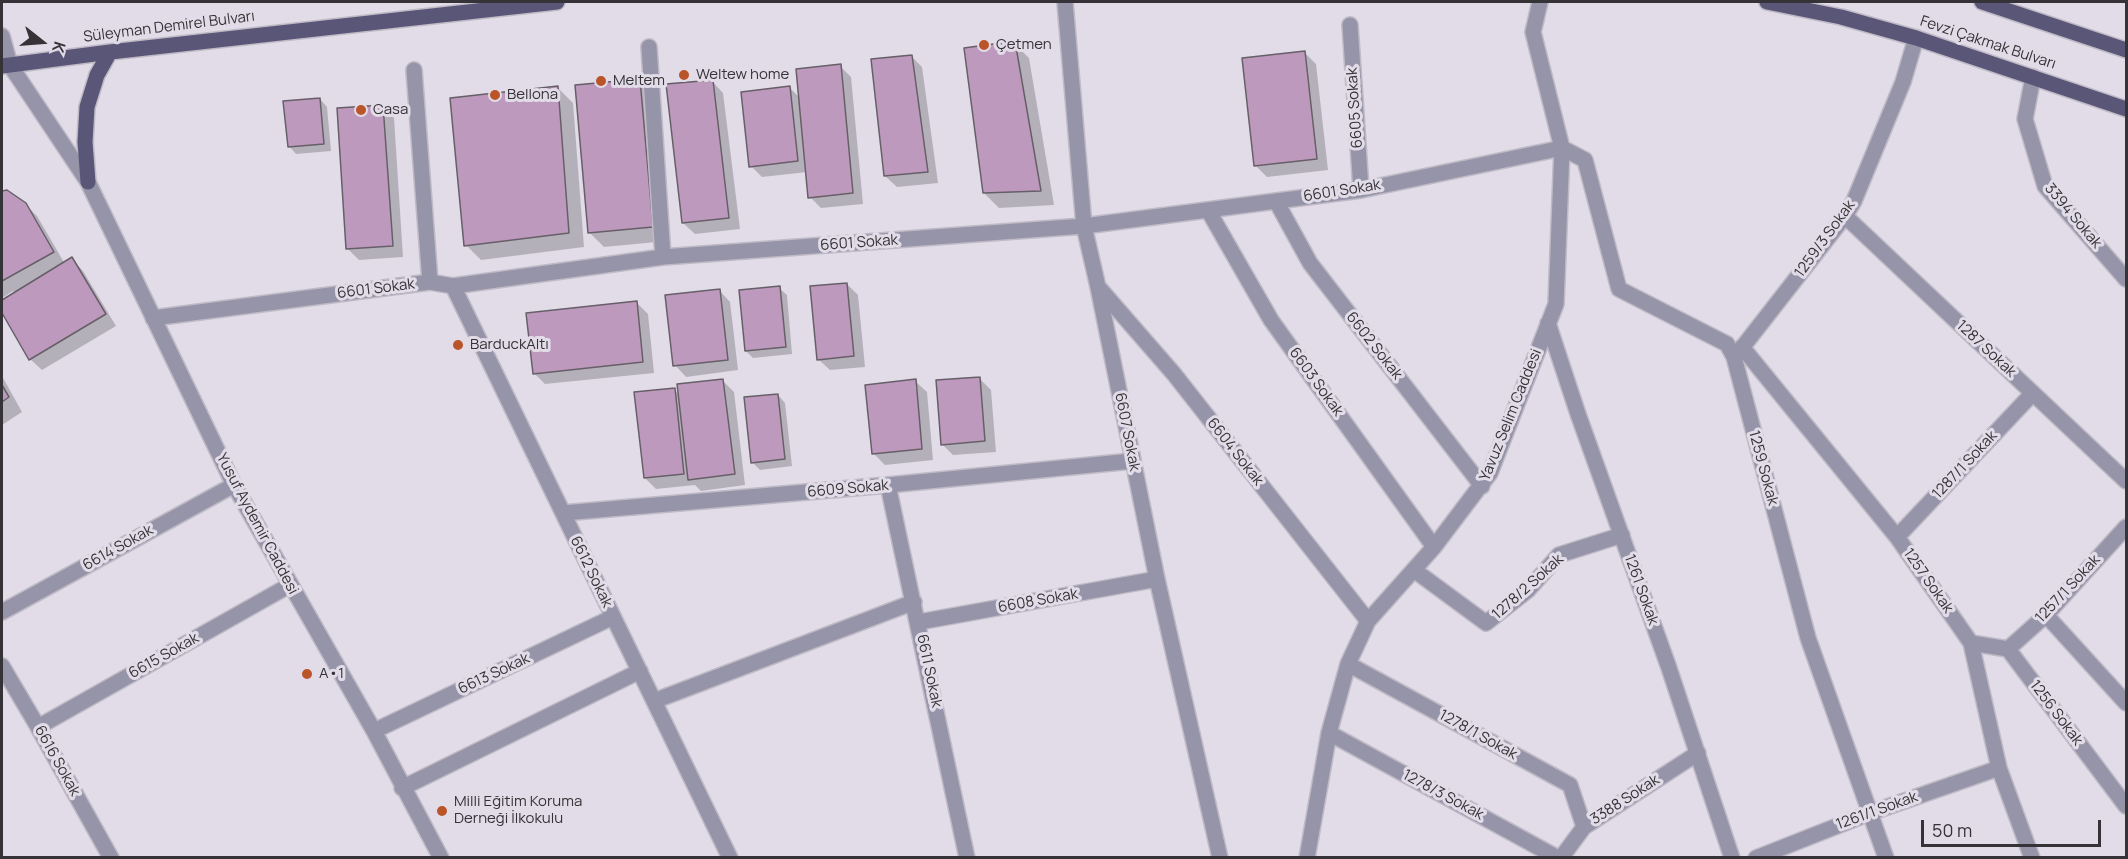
<!DOCTYPE html>
<html>
<head>
<meta charset="utf-8">
<style>
  body { margin:0 }
  #map { position:relative; width:2128px; height:859px; overflow:hidden; background:#e2dce8; font-family:Manrope,sans-serif }
  canvas { display:block }
  .frame { position:absolute; inset:0; border:3px solid #353337; pointer-events:none }
  .north { position:absolute; left:12px; top:12px; width:60px; height:60px; -webkit-text-stroke:4px #e2dce8; paint-order:stroke; rotate:107deg; font-size:16px; font-weight:700; line-height:24px; text-align:center; color:#353337 }
  .north::after { content:''; display:block; margin:auto; width:21px; height:27px; background:#353337; clip-path:polygon(50% 0,100% 100%,50% 72%,0 100%) }
  .scale { position:absolute; left:1921px; top:820px; width:180px; height:27px; box-sizing:border-box; border:3px solid #353337; border-top:0; padding-left:8px; font-size:18px; line-height:21px; white-space:nowrap; color:#353337; -webkit-text-stroke:4px #e2dce8; paint-order:stroke }
</style>
</head>
<body>
<div id="map">
<canvas width="2128" height="859"></canvas>
<div class="frame"></div>
<div class="north">K</div>
<div class="scale">50 m</div>
</div>
<script>
const g = document.querySelector('canvas').getContext('2d');
g.lineJoin = 'round';
function fillPath(path, color) {
  g.fillStyle = color;
  g.fill(path, 'evenodd');
}
function toPath(rows) {
  const path = new Path2D();
  for (const r of rows) {
    path.moveTo(r[0], r[1]);
    for (let i = 2; i < r.length; i += 2) path.lineTo(r[i], r[i + 1]);
  }
  return path;
}
function stroke(path, color, width, dash) {
  g.strokeStyle = color;
  g.lineWidth = width;
  g.lineCap = dash ? 'butt' : 'round';
  g.setLineDash(dash || []);
  g.stroke(path);
}
function drawText(font, color, halo, rows, align = 'center') {
  g.font = font + ' Manrope,sans-serif';
  g.lineWidth = 6;
  g.setLineDash([]);
  g.textBaseline = 'middle';
  g.strokeStyle = halo;
  g.fillStyle = color;
  for (const [text, x, y, turn = 0] of rows) {
    g.save();
    g.translate(x, y);
    g.rotate((+turn || 0) * Math.PI / 180);
    g.textAlign = isNaN(turn) ? turn : align;
    if (halo) g.strokeText(text, 0, 0);
    g.fillText(text, 0, 0);
    g.restore();
  }
}
fillPath(toPath([
  [1014,43,1029,58,1054,205,999,208,984,193],
  [1305,53,1316,64,1328,170,1267,177,1255,165],
  [911,56,922,67,938,183,897,187,885,176],
  [840,66,851,77,863,204,821,208,810,197,807,172,762,177,751,166,790,88,800,98],
  [640,81,655,95,667,241,604,247,589,232],
  [712,81,723,93,740,229,695,234,683,223],
  [558,88,573,103,584,247,481,260,466,245],
  [320,99,327,107,331,151,296,154,289,146],
  [383,107,394,118,403,257,359,260,348,249],
  [7,192,25,204,37,216,65,264,72,259,83,271,116,326,42,370,30,359,2,310,2,302,15,294,13,291,2,298,2,193],
  [847,284,858,295,865,367,830,370,818,359],
  [779,288,787,295,792,354,753,358,746,351],
  [719,290,730,302,738,370,686,377,675,365],
  [636,302,648,314,654,373,545,384,534,373],
  [2,376,22,412,2,425],
  [979,378,991,390,996,452,953,455,942,444],
  [722,380,734,392,745,485,701,491,695,485,656,489,645,478,674,389,679,395],
  [915,381,927,392,933,460,885,465,873,453],
  [778,395,785,403,792,466,760,470,752,462]
]), '#0003');
const building = toPath([
  [1015,41,1041,191,983,193,964,48,1015,41],
  [1305,51,1317,159,1254,166,1242,58,1305,51],
  [912,55,928,172,884,176,871,59,912,55],
  [841,64,853,193,808,198,796,69,841,64],
  [640,79,653,227,588,233,575,85,640,79],
  [713,80,729,218,682,223,666,84,713,80],
  [558,86,569,233,464,246,450,98,558,86],
  [790,86,798,161,749,167,741,92,790,86],
  [320,98,324,144,288,147,283,101,320,98],
  [383,105,393,246,346,249,337,108,383,105],
  [7,190,26,203,54,252,2,281,2,191,7,190],
  [72,257,106,314,29,360,2,313,2,300,72,257],
  [847,283,854,356,817,360,810,286,847,283],
  [780,286,786,347,745,351,739,290,780,286],
  [720,289,728,360,673,366,665,295,720,289],
  [637,301,643,362,533,374,526,313,637,301],
  [980,377,985,441,941,445,936,380,980,377],
  [723,379,735,474,688,480,677,384,723,379],
  [916,379,922,449,872,454,865,385,916,379],
  [2,385,9,397,2,402,2,385],
  [675,388,684,474,644,478,634,392,675,388],
  [778,394,785,459,751,463,744,397,778,394]
]);
fillPath(building, '#bd99bd');
stroke(building, '#675f67', 1.5);
const minor = toPath([
  [1065,2,1084,226,1098,287,1157,579,1220,858],
  [1350,25,1361,190],
  [2,36,10,65,88,182,234,485,374,731,441,858],
  [649,47,663,257],
  [414,70,430,282],
  [2033,77,2025,119,2045,186,2126,279],
  [1276,201,1310,263,1482,486],
  [1208,210,1271,320,1434,547],
  [1845,216,2126,481],
  [453,286,730,858],
  [1100,289,1174,374,1368,621],
  [153,318,430,282,453,286,663,257,1084,226,1361,190,1562,148,1585,160,1619,289,1727,344,1734,357,1808,638,1886,858],
  [1548,323,1578,414,1669,668,1732,858],
  [1742,347,1897,537,1971,643,1999,768,2032,858],
  [1738,353,1845,216,1854,201,1903,82,1916,38],
  [888,485,967,858],
  [563,513,888,485,1132,461],
  [1897,537,2033,393],
  [1414,570,1486,623,1528,590,1559,555,1622,535],
  [2,612,234,485],
  [2046,615,2126,703],
  [919,622,1157,579],
  [1971,643,2008,649,2126,806],
  [2008,649,2046,615,2126,527],
  [1348,664,1570,785,1584,827],
  [2,666,38,727,111,858],
  [654,701,914,602],
  [38,727,290,585],
  [374,731,613,617],
  [1329,733,1558,858],
  [402,788,640,671],
  [1307,858,1329,733,1348,664,1368,621,1434,547,1490,473,1556,304,1562,148,1533,32,1540,2],
  [1561,858,1584,827,1698,753],
  [1756,858,1870,813,1999,768]
]);
const major = toPath([
  [1767,2,1841,17,1916,38,2126,109],
  [1982,2,2126,50],
  [2,66,110,52,557,2],
  [88,182,85,142,87,107,97,75,110,52]
]);
stroke(minor, '#bfbac5', 18);
stroke(major, '#bfbac5', 18);
stroke(minor, '#9594a8', 15);
stroke(major, '#595678', 15);
for (const [x, y, r, color] of [
  [984,45,6,"#ba5429"],
  [684,75,6,"#ba5429"],
  [601,81,6,"#ba5429"],
  [495,95,6,"#ba5429"],
  [361,110,6,"#ba5429"],
  [458,345,6,"#ba5429"],
  [307,674,6,"#ba5429"],
  [442,811,6,"#ba5429"]
]) {
  const dot = new Path2D();
  dot.arc(x, y, r, 0, 2 * Math.PI);
  g.fillStyle = color;
  g.fill(dot);
  stroke(dot, '#e2dce8', 2);
}
drawText('15px', '#353337', '#e2dce8', [
  ["Süleyman Demirel Bulvarı",169,27,-7],
  ["Fevzi Çakmak Bulvarı",1988,43,18],
  ["6605 Sokak",1355,108,-94],
  ["6601 Sokak",1342,191,-9],
  ["3394 Sokak",2073,216,50],
  ["1259/3 Sokak",1825,239,-54],
  ["6601 Sokak",859,243,-4],
  ["6601 Sokak",376,289,-7],
  ["6602 Sokak",1374,346,52],
  ["1287 Sokak",1986,349,43],
  ["6603 Sokak",1316,382,54],
  ["Yavuz Selim Caddesi",1511,415,-68],
  ["6607 Sokak",1127,432,79],
  ["6604 Sokak",1235,452,52],
  ["1287/1 Sokak",1965,465,-47],
  ["1259 Sokak",1763,468,75],
  ["6609 Sokak",848,489,-5],
  ["Yusuf Aydemir Caddesi",257,524,62],
  ["6614 Sokak",118,548,-29],
  ["6612 Sokak",591,572,64],
  ["1257 Sokak",1928,581,55],
  ["1278/2 Sokak",1528,587,-42],
  ["1257/1 Sokak",2068,589,-47],
  ["1261 Sokak",1641,590,70],
  ["6608 Sokak",1038,601,-10],
  ["6615 Sokak",164,656,-29],
  ["6611 Sokak",929,671,78],
  ["6613 Sokak",494,674,-25],
  ["1256 Sokak",2056,713,53],
  ["1278/1 Sokak",1478,735,29],
  ["6616 Sokak",57,761,61],
  ["1278/3 Sokak",1443,795,28],
  ["3388 Sokak",1625,800,-33],
  ["1261/1 Sokak",1877,811,-20]
]);
drawText('15px', '#353337', '#e2dce8', [
  ["Çetmen",996,45],
  ["Weltew home",696,75],
  ["Meltem",613,81],
  ["Bellona",507,95],
  ["Casa",373,110],
  ["BarduckAltı",470,345],
  ["A•1",319,674],
  ["Milli Eğitim Koruma",454,802],
  ["Derneği İlkokulu",454,819]
], 'left');
</script>
</body>
</html>
